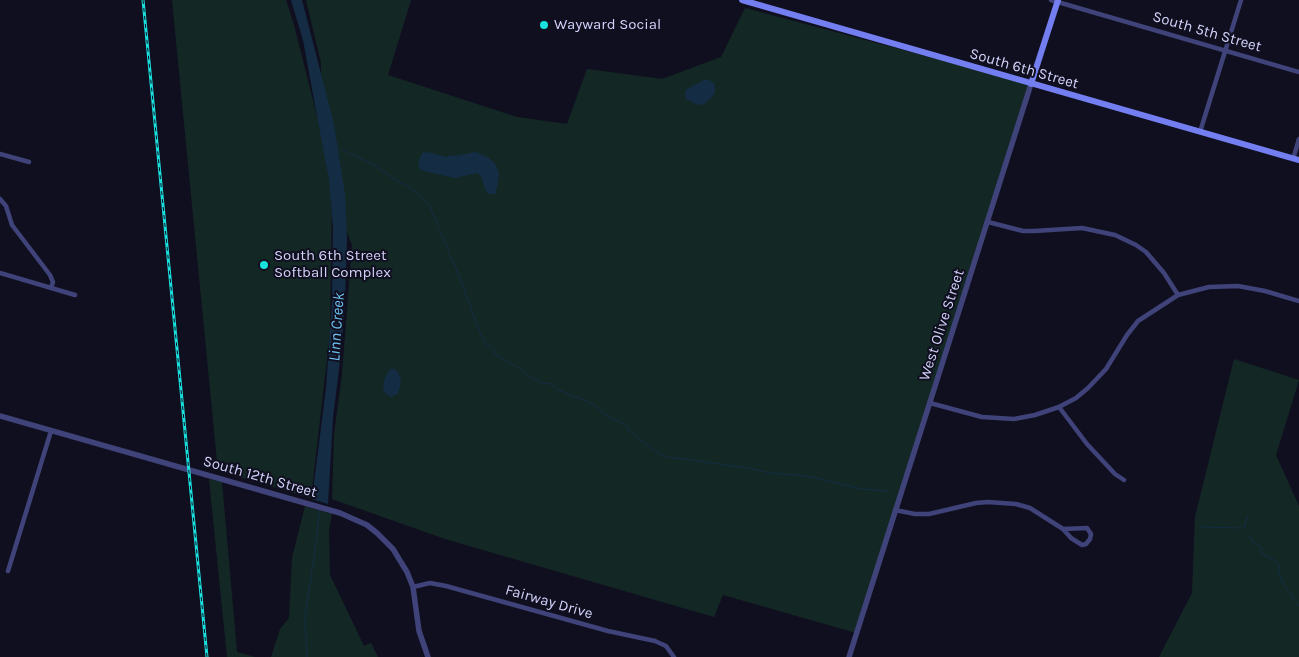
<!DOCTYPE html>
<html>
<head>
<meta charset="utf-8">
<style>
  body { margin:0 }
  canvas { display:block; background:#100f1f }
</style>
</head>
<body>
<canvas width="1299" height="657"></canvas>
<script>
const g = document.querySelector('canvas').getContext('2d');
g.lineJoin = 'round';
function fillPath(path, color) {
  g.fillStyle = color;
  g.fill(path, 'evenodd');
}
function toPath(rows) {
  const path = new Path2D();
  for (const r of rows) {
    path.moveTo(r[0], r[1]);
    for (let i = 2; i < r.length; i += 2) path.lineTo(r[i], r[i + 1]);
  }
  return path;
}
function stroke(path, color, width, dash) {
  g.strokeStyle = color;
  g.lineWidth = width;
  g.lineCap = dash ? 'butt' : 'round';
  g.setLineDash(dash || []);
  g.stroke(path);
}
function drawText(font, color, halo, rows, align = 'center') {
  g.font = font + ' Karla,sans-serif';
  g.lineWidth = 4;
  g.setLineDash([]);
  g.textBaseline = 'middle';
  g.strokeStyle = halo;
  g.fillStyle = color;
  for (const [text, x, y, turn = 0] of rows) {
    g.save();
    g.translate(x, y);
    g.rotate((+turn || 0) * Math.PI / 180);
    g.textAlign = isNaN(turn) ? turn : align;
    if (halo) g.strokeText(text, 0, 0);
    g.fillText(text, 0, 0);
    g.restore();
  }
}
fillPath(toPath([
  [172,0,286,0,294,25,322,136,321,63,306,0,411,0,388,75,517,117,567,124,587,69,662,79,721,57,745,8,1031,84,856,633,723,595,714,617,445,539,332,499,334,434,342,375,352,245,332,195,330,333,311,498,218,471],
  [1234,359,1299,380,1276,455,1299,506,1299,657,1159,657,1192,593,1195,517],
  [209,479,222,482,237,652,255,657,227,657],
  [305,506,332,514,329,530,330,575,364,646,371,643,378,657,271,657,280,629,289,618,292,558]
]), '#132825');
fillPath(toPath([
  [291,0,302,0,334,124,345,194,347,238,345,299,342,344,333,418,328,504,312,499,326,388,332,303,333,227,329,180,312,89,303,40],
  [704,80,709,80,714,83,715,88,715,93,710,99,704,104,698,105,686,99,685,93,687,89],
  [427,152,446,157,451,155,454,156,476,152,489,158,496,165,499,173,497,188,495,194,489,194,486,191,481,176,477,173,455,178,424,171,420,169,418,163,422,153],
  [390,369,395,369,399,374,401,381,398,394,391,397,386,394,383,388,385,378]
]), '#142c44');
stroke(toPath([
  [338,148,374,165,400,183,408,186,421,196,430,207,460,278,481,336,485,339,484,343,493,349,495,354,513,365,516,366,532,378,542,383,551,384,556,389,593,404,610,418,625,424,629,431,656,452,668,457,748,468,770,473,808,476,862,489,888,491],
  [1201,527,1244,528,1248,515],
  [1248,536,1250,536,1253,542,1261,546,1261,553,1276,561,1279,566,1279,572,1281,580,1299,606],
  [307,657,305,616,317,537,319,509]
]), '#142c44', 1);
stroke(toPath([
  [1051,0,1299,72],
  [1200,132,1241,0],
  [0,154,29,162],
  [1293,159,1299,139],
  [0,199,6,206,12,225,50,275,53,282,51,288],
  [988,222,1023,231,1034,231,1082,228,1115,235,1136,245,1146,252,1164,273,1178,295],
  [0,273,75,295],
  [930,403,982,417,1014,419,1035,415,1059,407,1076,398,1088,388,1106,369,1127,335,1138,321,1178,295,1209,287,1238,286,1265,291,1299,301],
  [1059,407,1087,444,1115,474,1124,480],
  [895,510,915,514,929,514,976,503,988,502,1016,504,1030,508,1063,529,1071,538,1082,545,1086,544,1090,539,1091,534,1087,528,1063,529],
  [8,571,51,431],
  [413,587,430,583,446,586,608,631,655,641,666,646,674,657]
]), '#3f4379', 4.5);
stroke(toPath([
  [0,416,340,513,367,525,377,533,393,549,407,572,413,587,419,631,428,657],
  [849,657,1031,84]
]), '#3f4379', 5.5);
stroke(toPath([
  [742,0,1299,160],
  [1031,84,1058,0]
]), '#737ef0', 6);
const rail = toPath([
  [143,0,207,657]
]);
stroke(rail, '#18e0dd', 3);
stroke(rail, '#100f1f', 1, [4]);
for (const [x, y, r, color] of [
  [544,25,5,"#18e0dd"],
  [264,265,5,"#18e0dd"]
]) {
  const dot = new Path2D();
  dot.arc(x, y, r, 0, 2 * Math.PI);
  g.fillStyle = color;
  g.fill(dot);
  stroke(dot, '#100f1f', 2);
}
drawText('15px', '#d2d2fa', '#100f1f', [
  ["Wayward Social",554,25],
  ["South 6th Street",274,256],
  ["Softball Complex",274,273]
], 'left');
drawText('15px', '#d2d2fa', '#100f1f', [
  ["South 5th Street",1207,32,16],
  ["South 6th Street",1024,69,16],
  ["West Olive Street",942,325,-72],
  ["South 12th Street",260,477,16],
  ["Fairway Drive",549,602,16]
]);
drawText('italic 16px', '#6bc1ef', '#100f1f', [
  ["Linn Creek",337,327,-86]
]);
</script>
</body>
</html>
